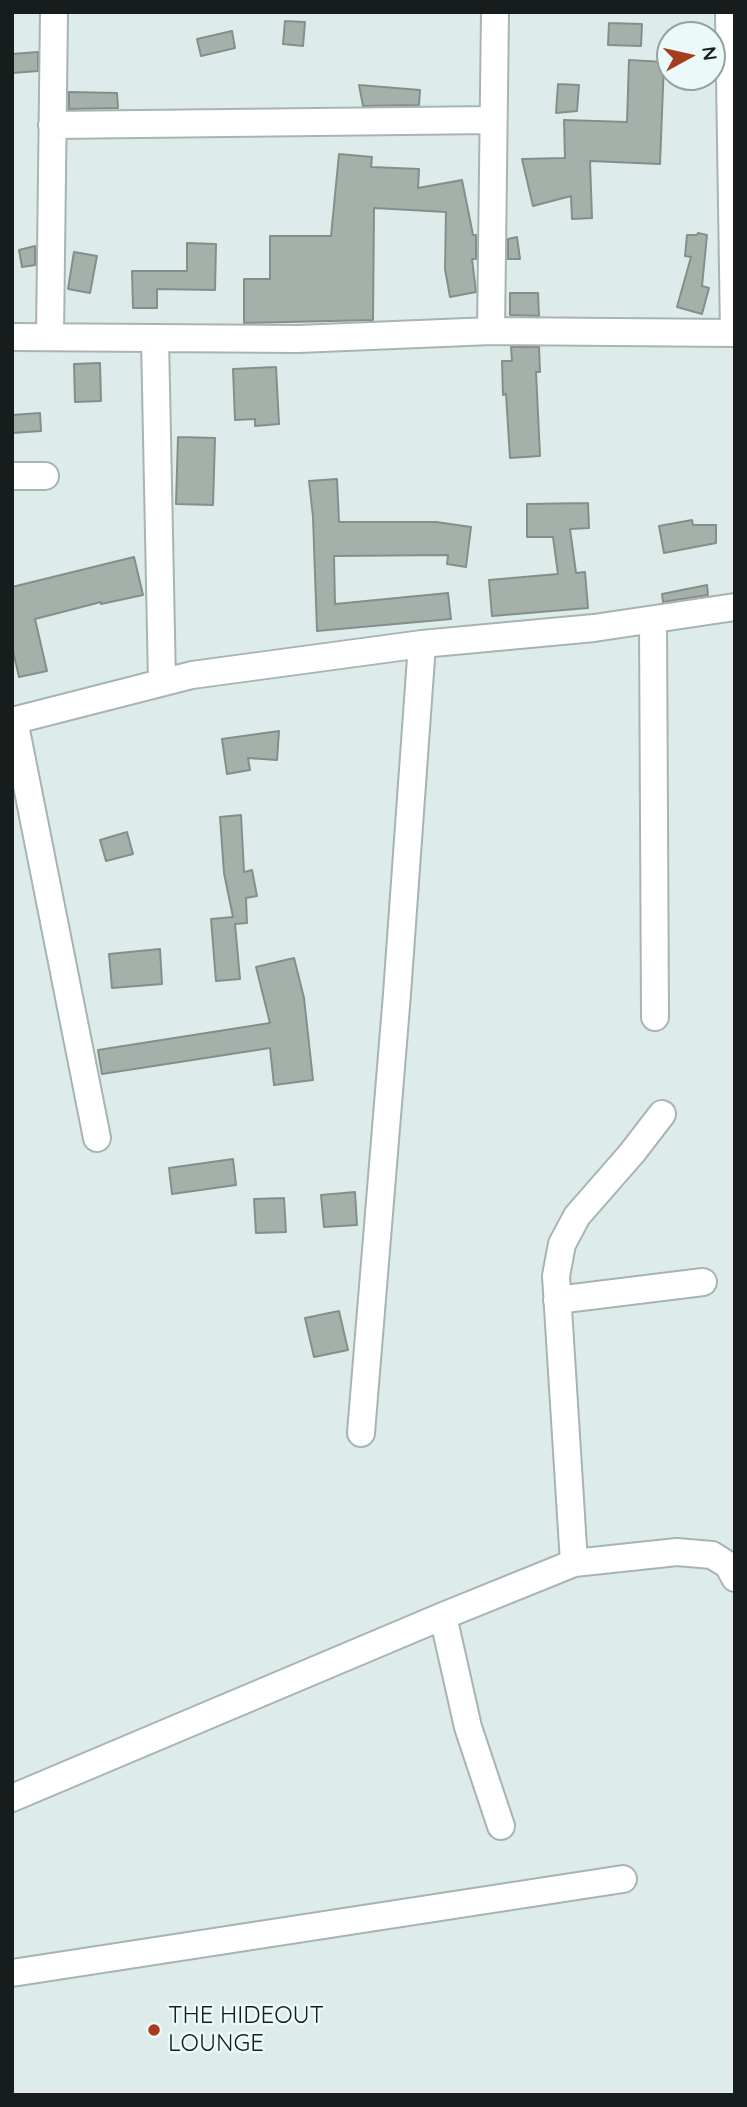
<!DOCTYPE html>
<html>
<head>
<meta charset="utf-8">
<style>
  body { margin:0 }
  #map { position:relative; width:747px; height:2107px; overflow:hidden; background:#ddebea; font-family:Quicksand,sans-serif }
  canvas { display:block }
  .frame { position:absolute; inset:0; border:14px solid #171c1c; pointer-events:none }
  .north { position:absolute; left:656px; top:21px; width:70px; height:70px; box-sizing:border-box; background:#ebf9f8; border:2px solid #96a1a0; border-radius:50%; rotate:82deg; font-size:19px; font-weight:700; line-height:28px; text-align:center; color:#171c1c }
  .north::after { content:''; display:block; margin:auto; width:24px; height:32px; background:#a53d1e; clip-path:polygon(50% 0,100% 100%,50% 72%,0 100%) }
</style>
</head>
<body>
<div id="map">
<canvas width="747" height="2107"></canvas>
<div class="frame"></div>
<div class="north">N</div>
</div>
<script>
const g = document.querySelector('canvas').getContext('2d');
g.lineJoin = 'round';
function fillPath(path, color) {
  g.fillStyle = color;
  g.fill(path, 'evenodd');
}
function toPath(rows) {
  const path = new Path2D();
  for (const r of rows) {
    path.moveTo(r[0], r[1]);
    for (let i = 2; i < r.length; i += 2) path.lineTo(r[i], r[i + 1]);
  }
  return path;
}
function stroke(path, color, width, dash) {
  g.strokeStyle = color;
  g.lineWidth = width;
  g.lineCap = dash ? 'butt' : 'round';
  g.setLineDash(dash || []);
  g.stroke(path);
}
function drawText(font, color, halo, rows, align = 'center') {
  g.font = font + ' Quicksand,sans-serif';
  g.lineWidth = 5;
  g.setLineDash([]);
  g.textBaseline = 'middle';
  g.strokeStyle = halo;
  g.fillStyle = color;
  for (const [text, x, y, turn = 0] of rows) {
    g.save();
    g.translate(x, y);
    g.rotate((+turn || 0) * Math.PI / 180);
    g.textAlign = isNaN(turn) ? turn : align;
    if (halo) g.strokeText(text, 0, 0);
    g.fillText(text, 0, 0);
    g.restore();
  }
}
const building = toPath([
  [285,21,305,22,303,46,283,44,285,21],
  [609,23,642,24,641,46,608,45,609,23],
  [232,31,235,48,201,56,197,39,232,31],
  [38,52,38,71,12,73,12,54,38,52],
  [629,60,664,62,660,164,590,161,592,218,572,219,571,196,533,206,522,159,565,158,564,120,627,122,629,60],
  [558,84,579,85,577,111,556,113,558,84],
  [359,85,420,90,419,105,363,106,359,85],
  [69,92,117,93,118,108,69,109,69,92],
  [339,154,372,157,371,167,419,169,418,188,462,180,473,235,476,235,476,259,472,259,476,292,450,297,445,269,446,212,374,208,373,320,244,323,244,279,270,279,270,236,331,236,339,154],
  [698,233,707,235,702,286,709,288,702,314,677,307,691,257,685,256,687,235,697,235,698,233],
  [517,237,520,259,508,259,508,239,517,237],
  [187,243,216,244,215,290,157,289,157,308,133,308,132,271,187,271,187,243],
  [35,246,35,265,22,267,19,250,35,246],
  [74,252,97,256,90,293,68,289,74,252],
  [510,293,538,293,539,316,510,315,510,293],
  [511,347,539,347,540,372,536,372,540,456,510,458,506,394,503,395,502,361,512,361,511,347],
  [100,363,101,401,75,402,74,364,100,363],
  [276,367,279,424,255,426,255,419,235,420,233,369,276,367],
  [40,413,41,431,12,433,12,415,40,413],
  [178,437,215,438,213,505,176,504,178,437],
  [337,479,339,522,436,522,471,527,466,567,447,564,448,555,334,556,335,604,448,593,451,619,317,631,313,517,309,481,337,479],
  [588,503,589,528,570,529,576,573,585,572,588,608,492,616,489,580,558,574,553,537,527,537,527,504,588,503],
  [692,520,693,525,716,525,716,543,664,553,659,526,692,520],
  [134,557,143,595,101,604,101,602,35,619,47,671,19,677,12,647,12,587,134,557],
  [707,585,708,595,663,602,662,594,707,585],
  [279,731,277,760,248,758,250,770,227,774,222,739,279,731],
  [241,815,244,872,252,870,257,896,246,898,247,923,235,924,240,979,216,981,211,919,233,917,224,873,220,817,241,815],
  [127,832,133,854,106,861,100,840,127,832],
  [160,949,162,984,112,988,109,954,160,949],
  [294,958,304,998,313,1080,274,1085,270,1048,102,1074,98,1050,270,1023,256,967,294,958],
  [233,1159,236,1185,172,1194,169,1168,233,1159],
  [355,1192,357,1225,324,1227,321,1195,355,1192],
  [284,1198,286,1232,256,1233,254,1199,284,1198],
  [339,1311,348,1350,314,1357,305,1318,339,1311]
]);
fillPath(building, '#a5b0aa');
stroke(building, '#858f89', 2);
const minor = toPath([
  [729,12,734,333],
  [52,125,492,120],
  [491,331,495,12],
  [12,337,298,339,491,331,735,333],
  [50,337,54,12],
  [155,338,162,682],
  [12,476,45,476],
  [653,620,655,1017],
  [14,720,97,1138],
  [12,721,192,675,422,644,594,628,735,607],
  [557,1300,703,1282],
  [361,1433,397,994,422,644],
  [574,1563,556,1276,562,1244,577,1216,632,1153,662,1114],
  [443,1616,468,1727,501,1826],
  [12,1798,443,1616,574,1563,677,1552,712,1555,728,1565,735,1578],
  [12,1973,623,1879]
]);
stroke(minor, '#a7b4b3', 30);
stroke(minor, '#fff', 26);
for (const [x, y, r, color] of [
  [154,2030,7,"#a53d1e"]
]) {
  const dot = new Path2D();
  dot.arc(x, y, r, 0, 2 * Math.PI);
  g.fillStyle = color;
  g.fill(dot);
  stroke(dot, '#ebf9f8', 2.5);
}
drawText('24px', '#171c1c', '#ebf9f8', [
  ["THE HIDEOUT",168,2016],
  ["LOUNGE",168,2044]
], 'left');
</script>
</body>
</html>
